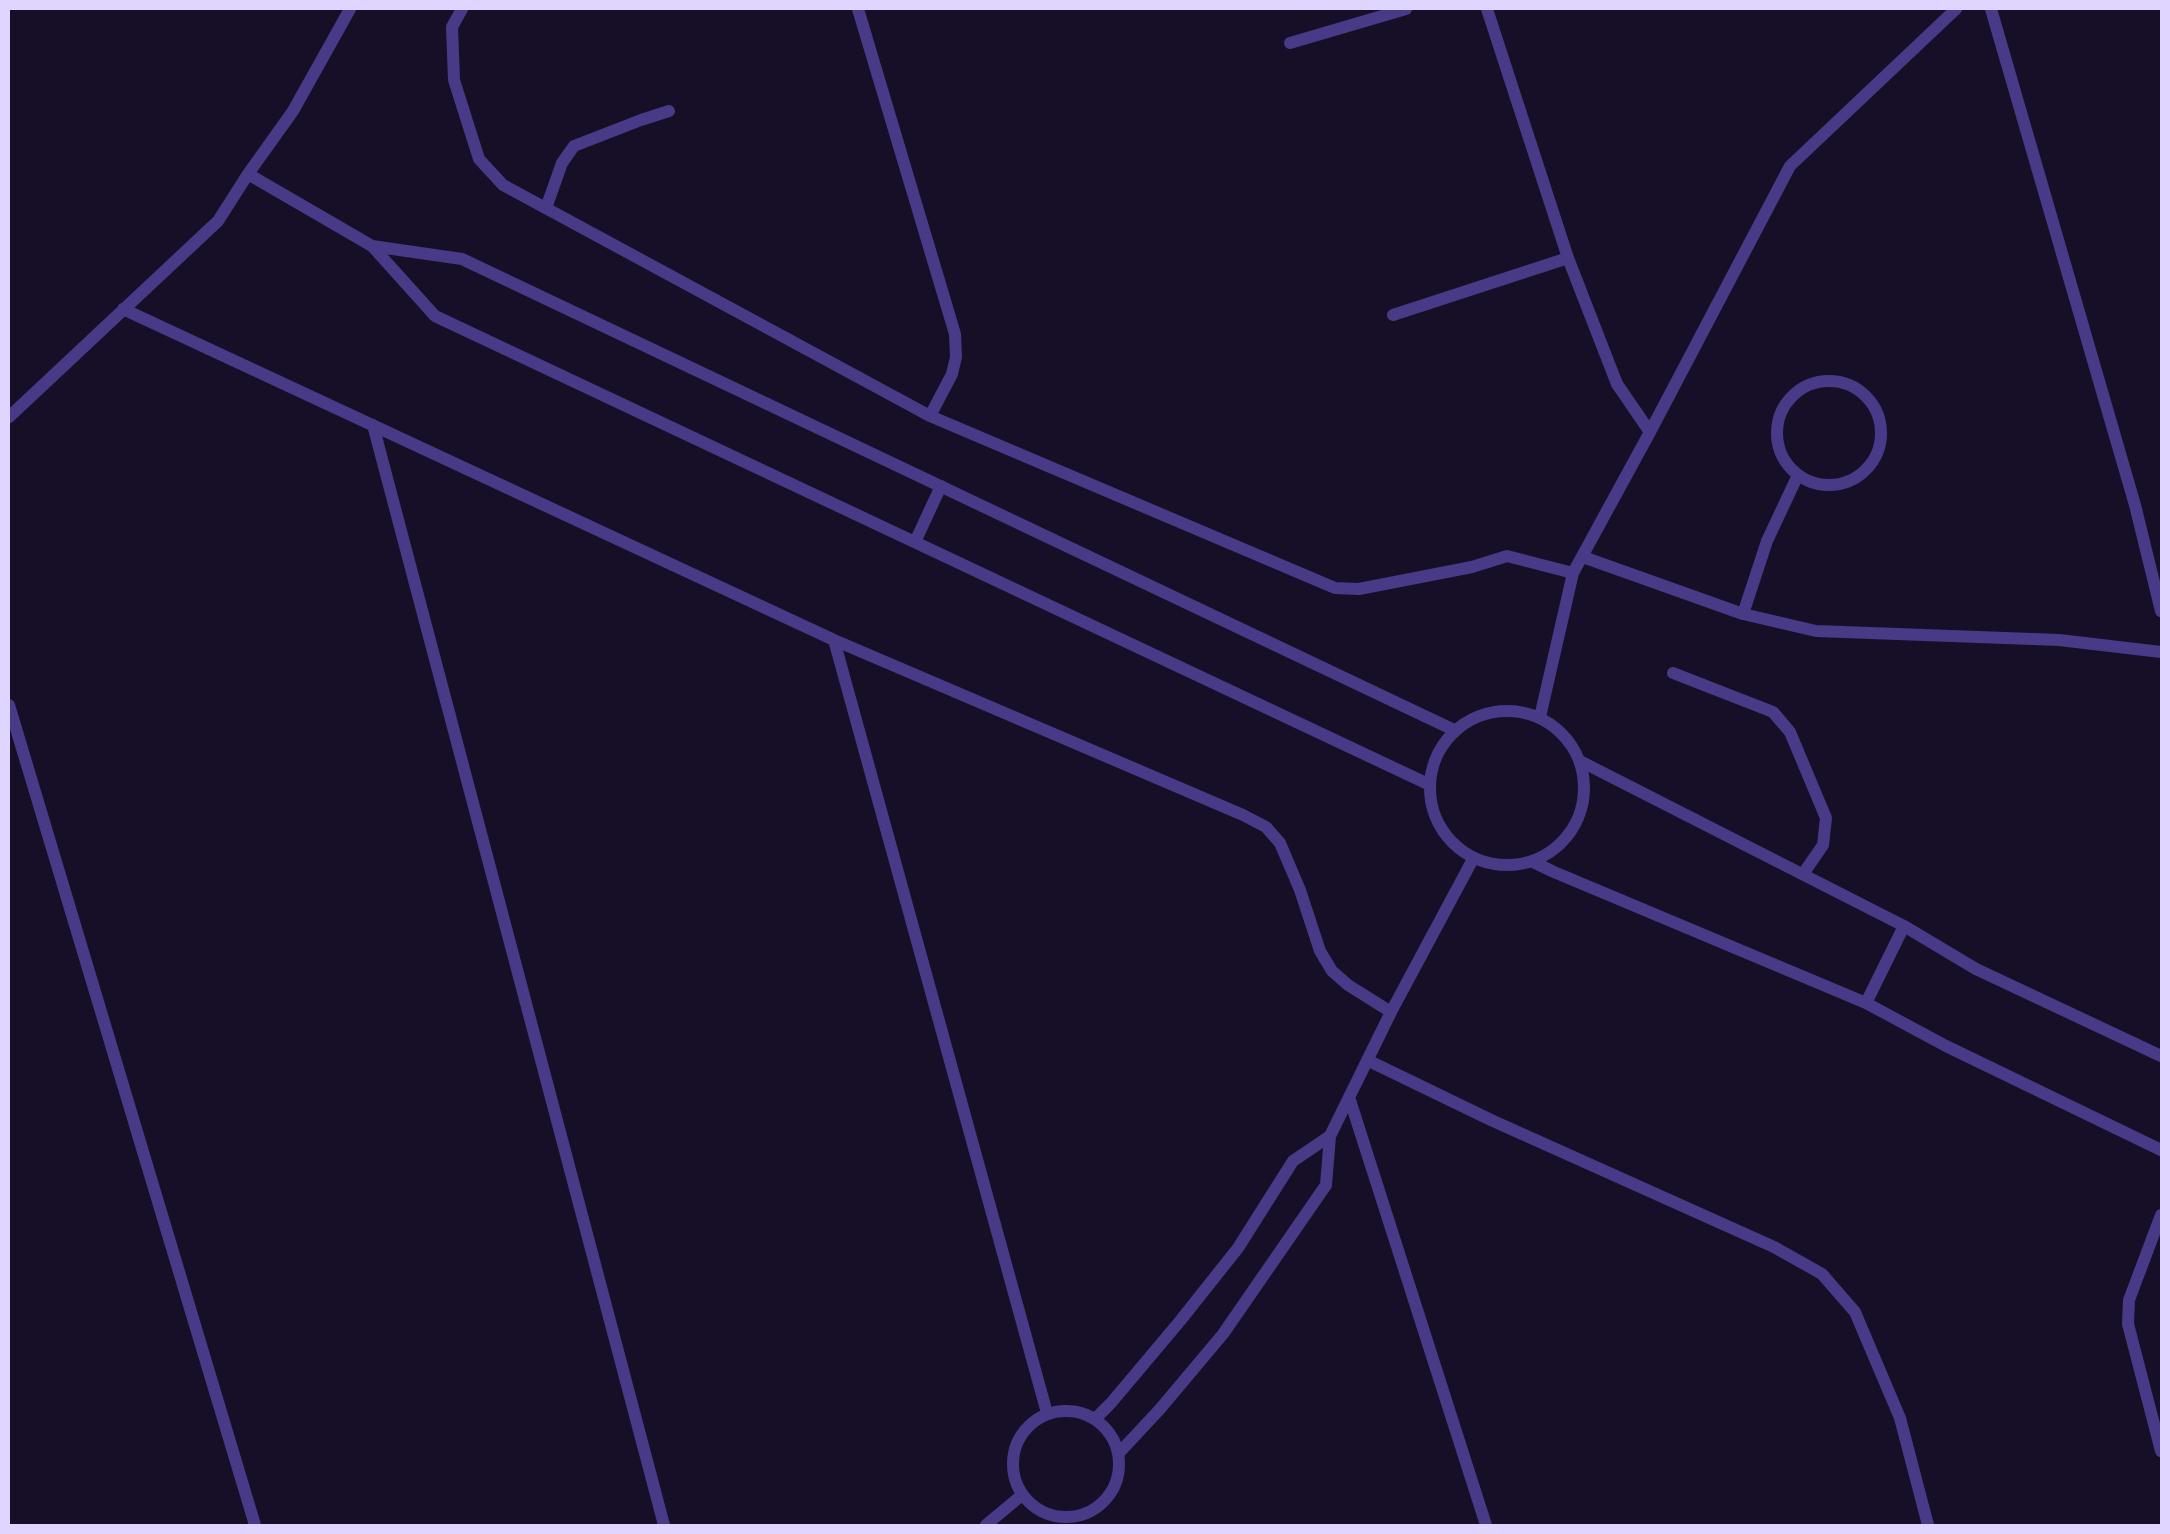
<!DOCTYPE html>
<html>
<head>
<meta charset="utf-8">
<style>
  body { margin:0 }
  #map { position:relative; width:2170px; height:1534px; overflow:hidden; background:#170f27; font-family:"Titillium Web",sans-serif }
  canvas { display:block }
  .frame { position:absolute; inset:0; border:10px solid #e0d5ff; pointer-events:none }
</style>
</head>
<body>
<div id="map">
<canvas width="2170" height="1534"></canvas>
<div class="frame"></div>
</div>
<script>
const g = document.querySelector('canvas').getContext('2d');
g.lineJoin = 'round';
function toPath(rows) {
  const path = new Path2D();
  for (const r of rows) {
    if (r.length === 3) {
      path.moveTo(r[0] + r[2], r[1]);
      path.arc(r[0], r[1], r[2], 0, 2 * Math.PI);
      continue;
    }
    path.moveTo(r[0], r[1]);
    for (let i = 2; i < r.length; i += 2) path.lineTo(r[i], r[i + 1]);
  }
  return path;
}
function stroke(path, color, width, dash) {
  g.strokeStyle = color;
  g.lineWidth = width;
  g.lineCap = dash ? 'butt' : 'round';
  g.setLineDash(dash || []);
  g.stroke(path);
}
stroke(toPath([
  [1290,43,1406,9],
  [546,208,562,163,574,146,641,120,669,111],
  [1393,315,1568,258],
  [1829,433,52],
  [1743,614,1767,541,1798,475],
  [1673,673,1773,712,1790,732,1826,818,1823,845,1803,874],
  [2161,1215,2129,1300,2128,1324,2161,1451]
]), '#483a87', 12);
stroke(toPath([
  [350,9,293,111,248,174,372,246,435,316,1428,784],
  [462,9,452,27,454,80,479,159,503,185,930,416,1335,588,1359,589,1472,567,1507,556,1573,573],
  [858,9,955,334,956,357,952,374,930,416],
  [1487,9,1568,258,1617,384,1650,432],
  [1991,9,2135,505,2161,611],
  [372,246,462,259,1454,730],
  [123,309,834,640,1243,815,1266,827,1280,843,1300,890,1320,951,1332,971,1348,985,1391,1012],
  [9,417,218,221,248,174],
  [373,425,664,1525],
  [915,542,941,486],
  [1583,557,1743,614,1816,631,2059,640,2161,652],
  [834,640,1047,1413],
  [9,705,255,1525],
  [1507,788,77],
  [1540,717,1573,573,1650,432,1790,166,1956,9],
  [1580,761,1904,926,1976,969,2161,1056],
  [1533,862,1554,872,1866,1003,1946,1046,2161,1150],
  [1866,1003,1904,926],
  [1367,1060,1491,1120,1774,1247,1822,1274,1855,1312,1900,1418,1928,1525],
  [1349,1097,1486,1525],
  [1066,1464,53],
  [1096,1418,1111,1403,1180,1321,1238,1248,1293,1161,1330,1136],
  [1119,1453,1160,1409,1223,1334,1326,1185,1330,1136,1391,1012,1473,859],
  [986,1525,1022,1495]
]), '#483a87', 12);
</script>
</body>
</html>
